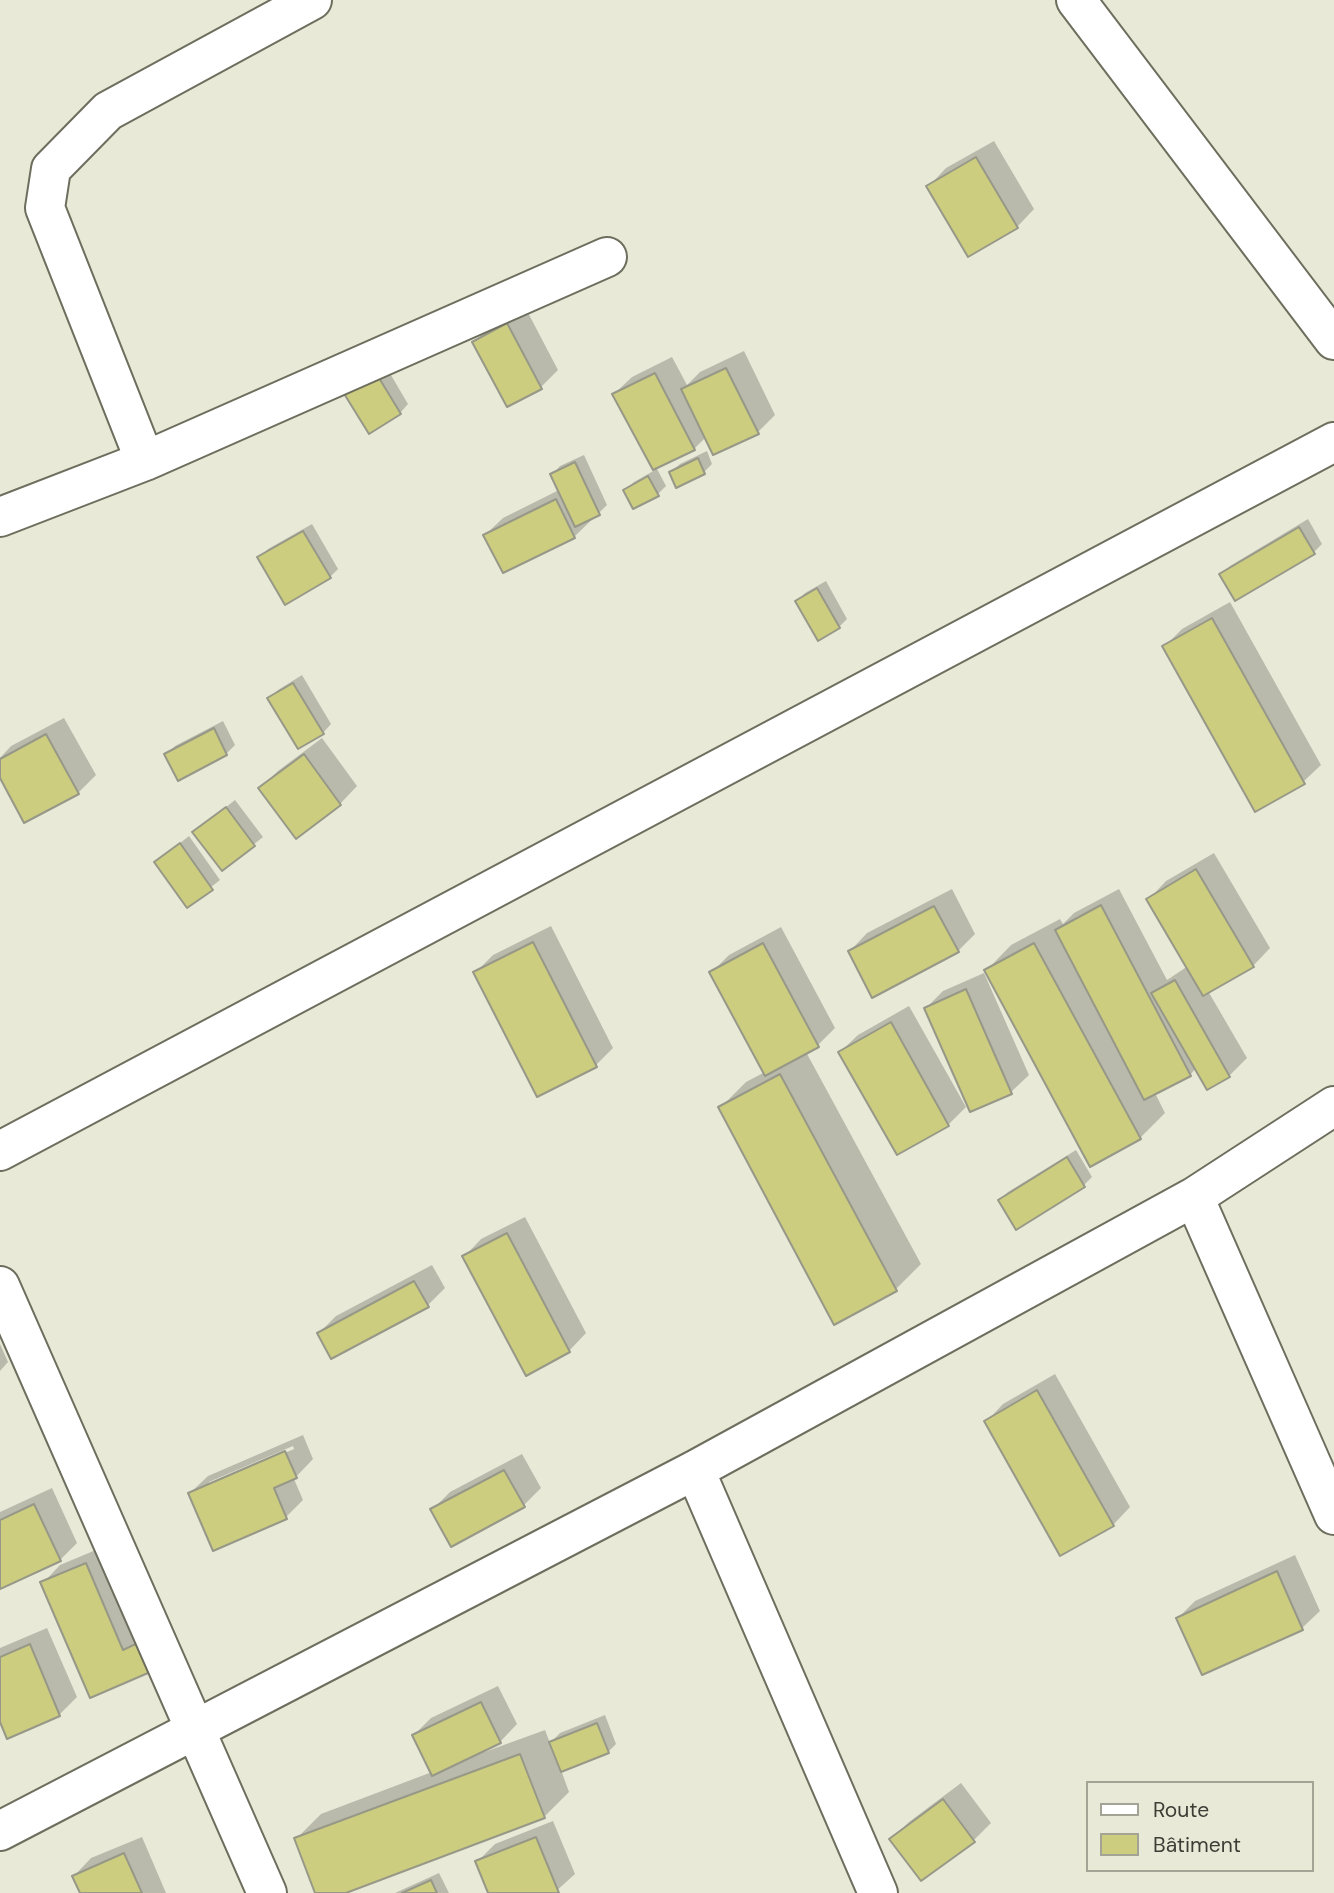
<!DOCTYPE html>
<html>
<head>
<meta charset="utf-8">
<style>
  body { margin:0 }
  #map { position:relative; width:1334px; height:1893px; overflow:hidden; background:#e8e9d7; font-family:"DM Sans",sans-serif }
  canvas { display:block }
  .legend { position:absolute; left:1086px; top:1781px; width:228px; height:91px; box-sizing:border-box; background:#e8e9d7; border:2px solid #a3a496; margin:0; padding:9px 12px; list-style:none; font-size:21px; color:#3c3d35 }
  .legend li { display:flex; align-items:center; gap:14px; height:35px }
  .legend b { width:35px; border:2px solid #a3a496 }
</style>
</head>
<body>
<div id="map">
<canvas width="1334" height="1893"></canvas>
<ul class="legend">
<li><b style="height:9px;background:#fff"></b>Route</li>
<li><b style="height:19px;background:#cccd7f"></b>Bâtiment</li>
</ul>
</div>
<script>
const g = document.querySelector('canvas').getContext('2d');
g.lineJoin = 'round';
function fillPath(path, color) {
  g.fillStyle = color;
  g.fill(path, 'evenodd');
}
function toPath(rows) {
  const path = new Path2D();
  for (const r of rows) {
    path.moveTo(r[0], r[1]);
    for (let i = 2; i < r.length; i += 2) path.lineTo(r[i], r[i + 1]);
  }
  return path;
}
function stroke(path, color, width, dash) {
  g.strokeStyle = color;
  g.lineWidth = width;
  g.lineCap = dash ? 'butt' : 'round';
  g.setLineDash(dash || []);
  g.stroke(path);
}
fillPath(toPath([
  [994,141,1034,209,1017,227,929,186,946,168],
  [525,307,558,370,541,387,474,342,492,325],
  [744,351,775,415,758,432,706,437,694,449,656,467,666,486,658,494,625,490,634,482,655,470,614,394,632,377,672,357,687,385,700,372],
  [385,365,408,404,400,413,346,392],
  [707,451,712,464,704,472,671,472,680,464],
  [584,455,607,505,574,537,485,535,503,518,559,490,552,475,560,466],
  [1308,519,1322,544,1314,552,1221,574,1230,566],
  [312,524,338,569,330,577,259,557,268,549],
  [826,581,847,619,839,627,797,601,805,593],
  [1230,602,1321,765,1303,782,1164,647,1182,629],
  [302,675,331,724,323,733,270,698,278,690],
  [64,718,96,775,78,793,25,821,0,775,0,758,11,746],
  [223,721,235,745,226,754,166,755,175,746],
  [322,738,357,786,340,804,296,837,260,788,278,771],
  [235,800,263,837,223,869,195,832],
  [189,836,220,880,187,906,156,862],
  [1214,853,1270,948,1253,966,1208,991,1247,1058,1229,1076,1196,1068,1190,1075,1155,1093,1165,1113,1140,1138,986,971,1011,945,1060,919,1063,924,1074,913,1119,889,1167,980,1188,966,1149,899,1166,881],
  [952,889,975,934,958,951,850,951,867,933],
  [551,926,613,1048,596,1065,538,1094,475,973,493,955],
  [781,927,835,1028,818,1045,806,1052,921,1264,896,1289,720,1108,746,1082,765,1072,711,973,729,955],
  [984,973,1029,1075,1011,1092,971,1109,926,1008,943,991],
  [909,1006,966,1107,948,1125,898,1153,840,1052,858,1035],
  [1076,1150,1092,1177,1084,1185,1000,1200,1008,1192],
  [525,1217,586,1333,569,1351,464,1257,481,1239],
  [432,1265,445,1288,427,1306,319,1333,336,1316],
  [0,1344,8,1362,0,1371],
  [1055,1374,1130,1507,1113,1525,986,1422,1003,1404],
  [303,1435,313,1459,294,1479,303,1500,286,1517,190,1493,208,1476],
  [293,1446,294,1449,209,1486,209,1482],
  [522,1454,541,1488,524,1505,432,1510,450,1492],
  [52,1488,77,1543,60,1560,0,1587,0,1512],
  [103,1547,160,1625,91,1696,43,1583,60,1565],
  [1295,1555,1320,1611,1302,1628,1203,1673,1178,1618,1195,1601],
  [47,1628,77,1697,59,1715,0,1717,0,1648],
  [498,1686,517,1724,500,1742,478,1752,479,1754,545,1730,550,1743,560,1733,605,1715,616,1744,608,1752,561,1770,569,1792,544,1817,341,1893,317,1893,296,1839,321,1814,432,1772,414,1735,431,1718],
  [961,1783,991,1823,974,1840,922,1879,892,1839,909,1822],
  [553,1821,575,1874,554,1893,490,1893,477,1862,495,1844],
  [142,1837,166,1893,82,1893,74,1876,91,1858],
  [439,1873,449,1893,395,1893]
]), '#0003');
const building = toPath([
  [976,157,1018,228,968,257,926,186,976,157],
  [507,323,542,389,507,407,472,342,507,323],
  [726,368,759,434,713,455,681,389,726,368],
  [376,373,401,414,369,434,343,392,376,373],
  [655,373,695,450,653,470,612,394,655,373],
  [698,458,705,474,676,488,669,472,698,458],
  [575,462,600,515,575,527,550,474,575,462],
  [648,476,659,496,633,509,623,490,648,476],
  [556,499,575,538,503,573,483,535,556,499],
  [1299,527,1315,554,1235,601,1219,574,1299,527],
  [303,531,331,578,285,605,257,557,303,531],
  [817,588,840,628,818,641,795,601,817,588],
  [1212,618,1305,784,1255,812,1162,646,1212,618],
  [293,683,324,734,298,749,267,698,293,683],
  [214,728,227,755,178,781,164,754,214,728],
  [46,734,79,794,24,823,0,778,0,759,46,734],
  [304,754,341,805,296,839,258,788,304,754],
  [226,807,255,846,222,871,192,832,226,807],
  [180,843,213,890,187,908,154,862,180,843],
  [1196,869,1254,967,1203,996,1146,899,1196,869],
  [1101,905,1191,1076,1144,1100,1055,930,1101,905],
  [934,906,959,952,872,998,848,951,934,906],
  [533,942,597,1067,537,1097,473,972,533,942],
  [763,943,819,1047,765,1076,709,972,763,943],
  [1034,943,1141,1139,1090,1167,984,970,1034,943],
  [1175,980,1230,1077,1207,1090,1151,993,1175,980],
  [966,989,1012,1094,970,1112,924,1008,966,989],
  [891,1022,949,1126,897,1155,838,1052,891,1022],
  [780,1074,897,1291,834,1325,718,1107,780,1074],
  [1067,1157,1085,1187,1016,1230,998,1200,1067,1157],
  [507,1233,570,1352,526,1376,462,1256,507,1233],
  [414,1281,429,1307,331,1359,317,1333,414,1281],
  [1037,1390,1114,1526,1060,1556,984,1421,1037,1390],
  [285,1451,297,1478,274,1488,287,1519,213,1551,188,1493,285,1451],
  [504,1470,525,1507,451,1547,430,1509,504,1470],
  [34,1504,61,1561,0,1589,0,1520,34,1504],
  [86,1563,123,1650,142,1641,155,1670,90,1698,40,1582,86,1563],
  [1277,1571,1303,1630,1202,1675,1176,1618,1277,1571],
  [30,1644,60,1716,7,1739,0,1722,0,1657,30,1644],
  [481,1702,501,1743,432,1776,412,1735,481,1702],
  [597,1723,609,1753,561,1772,549,1742,597,1723],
  [520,1754,545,1818,346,1893,315,1893,294,1838,520,1754],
  [943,1799,975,1842,921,1881,889,1839,943,1799],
  [536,1837,559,1893,488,1893,475,1861,536,1837],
  [124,1853,142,1893,80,1893,72,1876,124,1853],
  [431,1880,437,1893,402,1893,431,1880]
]);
fillPath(building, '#cccd7f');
stroke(building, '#979887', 2);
const minor = toPath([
  [1076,0,1334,340],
  [145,461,45,208,51,169,108,111,312,0],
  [0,517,145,461,607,257],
  [0,1151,1334,442],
  [1194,1197,1334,1515],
  [0,1286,267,1893],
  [695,1470,878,1893],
  [0,1831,695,1470,1194,1197,1334,1106]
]);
stroke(minor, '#6d6e5d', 42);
stroke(minor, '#fff', 38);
</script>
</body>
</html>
